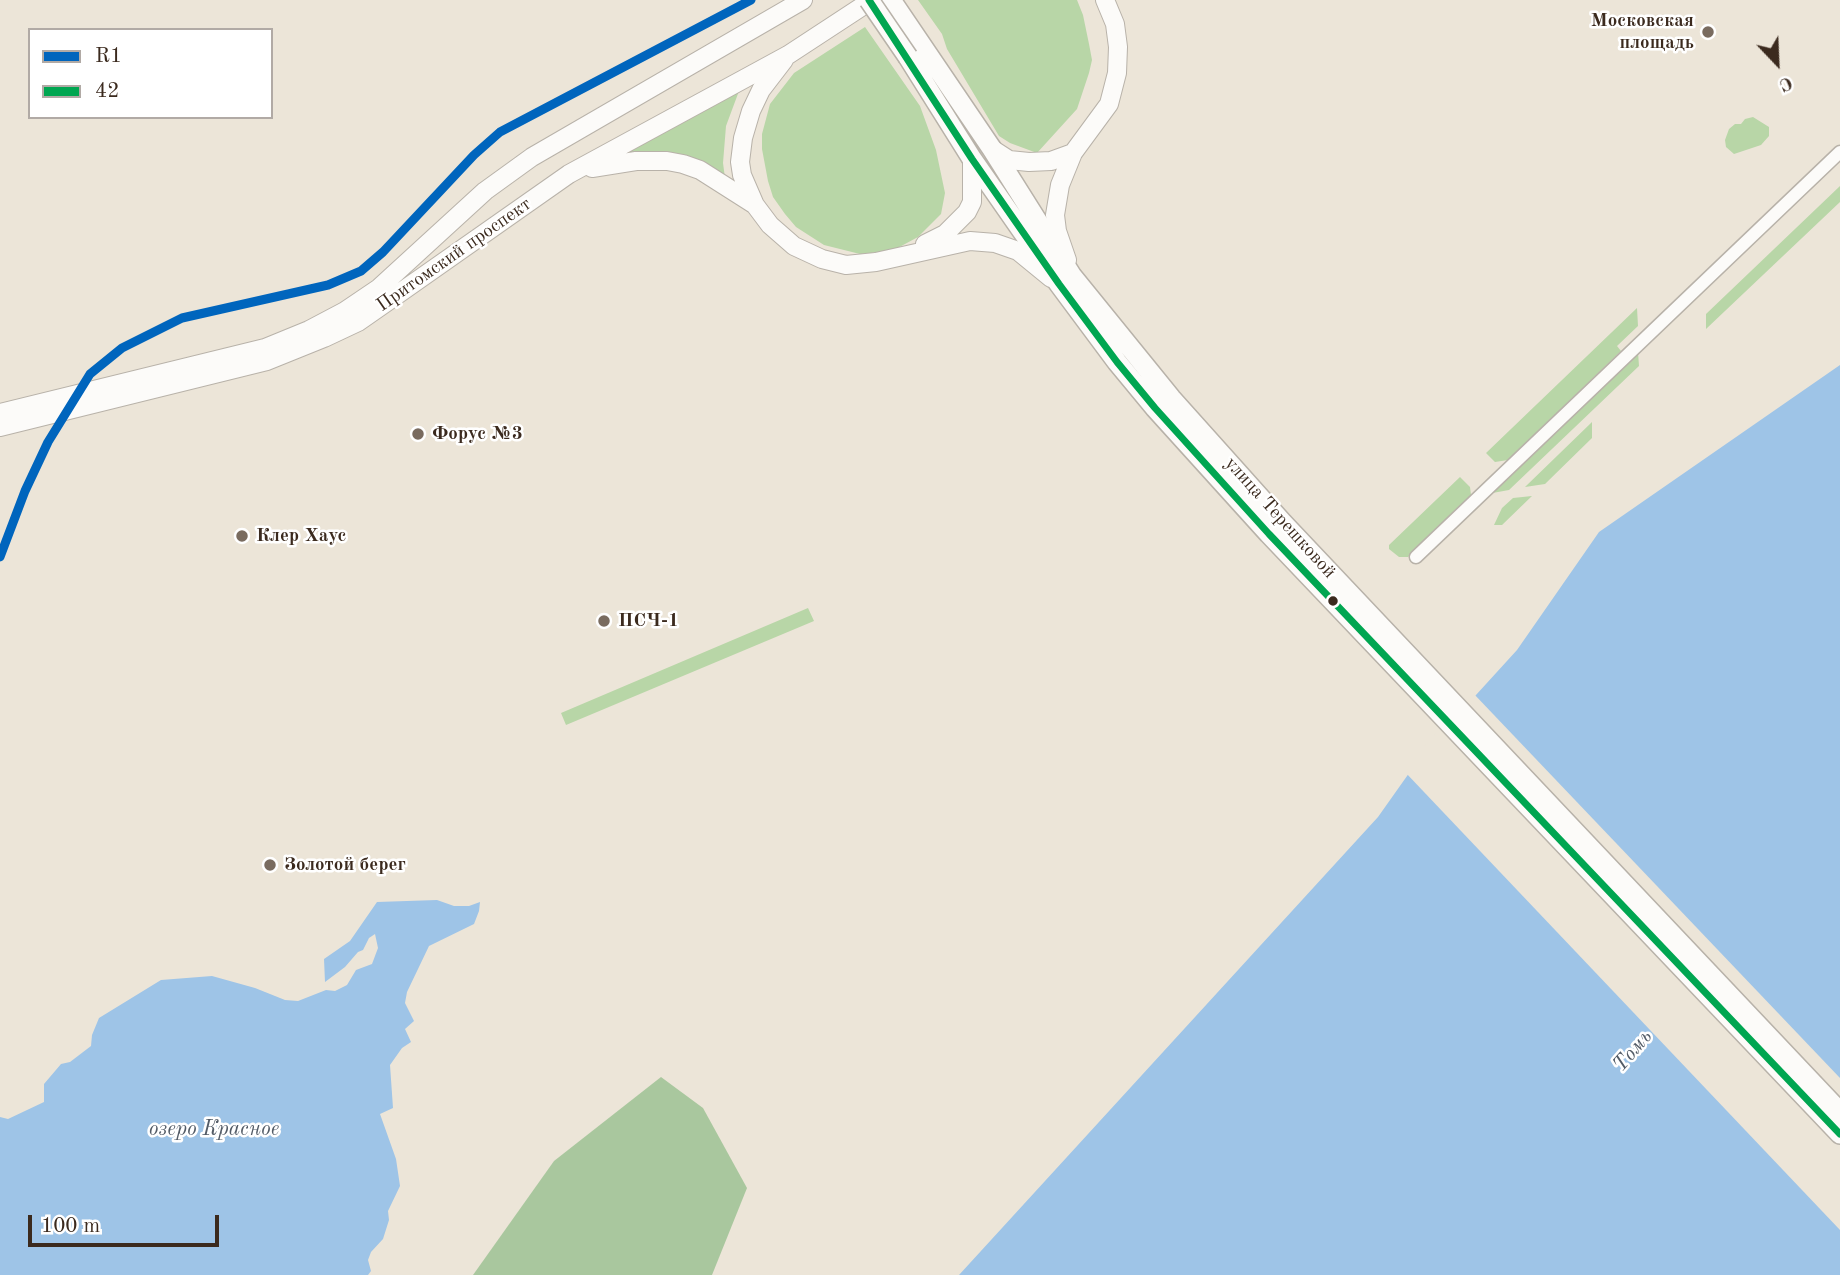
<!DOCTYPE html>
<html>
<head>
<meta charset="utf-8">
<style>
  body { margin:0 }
  #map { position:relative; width:1840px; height:1275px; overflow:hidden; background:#ece5d8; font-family:"Old Standard TT",serif }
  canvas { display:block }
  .legend { position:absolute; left:28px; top:28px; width:245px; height:91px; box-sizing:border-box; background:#fff; border:2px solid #b1aaa5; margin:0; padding:9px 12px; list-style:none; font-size:21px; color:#3b2a1e }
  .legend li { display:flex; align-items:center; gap:14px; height:35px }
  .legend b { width:35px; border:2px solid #b1aaa5 }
  .north { position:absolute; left:1742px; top:28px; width:70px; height:70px; -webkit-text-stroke:5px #fff; paint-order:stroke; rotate:157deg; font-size:19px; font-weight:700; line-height:28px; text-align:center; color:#3b2a1e }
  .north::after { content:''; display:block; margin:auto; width:24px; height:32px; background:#3b2a1e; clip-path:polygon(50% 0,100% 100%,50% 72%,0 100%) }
  .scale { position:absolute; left:28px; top:1215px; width:191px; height:32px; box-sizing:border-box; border:4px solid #3b2a1e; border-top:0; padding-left:9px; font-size:21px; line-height:24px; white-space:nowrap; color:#3b2a1e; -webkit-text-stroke:5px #fff; paint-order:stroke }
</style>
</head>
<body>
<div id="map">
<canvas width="1840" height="1275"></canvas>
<ul class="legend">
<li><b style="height:9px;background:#0065bd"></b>R1</li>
<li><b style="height:9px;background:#00a651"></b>42</li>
</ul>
<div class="north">С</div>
<div class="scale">100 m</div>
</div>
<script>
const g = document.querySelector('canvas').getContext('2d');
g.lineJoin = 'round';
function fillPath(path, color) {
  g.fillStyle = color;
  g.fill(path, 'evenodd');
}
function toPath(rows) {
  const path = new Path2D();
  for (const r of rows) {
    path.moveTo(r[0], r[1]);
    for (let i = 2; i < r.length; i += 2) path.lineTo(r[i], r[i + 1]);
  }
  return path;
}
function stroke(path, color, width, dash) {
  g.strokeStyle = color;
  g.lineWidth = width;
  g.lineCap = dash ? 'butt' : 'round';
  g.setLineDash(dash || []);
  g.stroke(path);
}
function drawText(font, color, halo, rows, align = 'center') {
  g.font = font + ' "Old Standard TT",serif';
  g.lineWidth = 5;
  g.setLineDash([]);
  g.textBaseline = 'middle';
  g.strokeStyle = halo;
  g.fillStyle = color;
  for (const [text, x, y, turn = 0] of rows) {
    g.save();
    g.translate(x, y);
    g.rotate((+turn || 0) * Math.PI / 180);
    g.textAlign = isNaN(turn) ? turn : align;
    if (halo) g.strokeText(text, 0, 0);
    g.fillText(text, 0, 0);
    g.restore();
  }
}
fillPath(toPath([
  [918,0,1077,0,1083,15,1089,44,1092,60,1089,73,1077,109,1037,153,1010,143,999,136,947,49,942,34],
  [865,27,920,106,936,150,945,193,941,214,918,237,892,251,860,254,824,245,796,227,785,214,773,197,768,181,762,149,762,134,770,104,794,73],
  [739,91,726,126,723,163,725,178,617,157],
  [1753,117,1769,127,1769,136,1761,145,1734,154,1726,147,1725,140,1729,129,1735,124,1741,124,1745,119],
  [1840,186,1840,202,1706,329,1706,314],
  [1637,308,1638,326,1617,346,1621,351,1508,460,1495,462,1486,453],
  [1638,352,1639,366,1509,490,1487,494],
  [1592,422,1592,438,1545,484,1525,487],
  [1460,477,1470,487,1471,495,1469,499,1408,557,1399,557,1389,549,1389,545],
  [1532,496,1502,525,1494,525,1502,508,1513,498],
  [808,608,814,621,566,725,561,713]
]), '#b8d6a7');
fillPath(toPath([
  [661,1077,703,1108,747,1188,712,1275,473,1275,554,1161]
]), '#a9c79e');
fillPath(toPath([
  [1840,365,1840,1275,959,1275,1378,817,1424,752,1517,650,1599,532],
  [437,900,454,906,469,906,480,902,479,911,474,924,429,946,407,992,405,1003,414,1021,405,1029,411,1042,402,1048,390,1065,393,1108,380,1114,396,1159,400,1186,388,1211,389,1220,383,1239,371,1252,368,1260,371,1271,368,1275,0,1275,0,1117,8,1119,44,1102,44,1084,61,1064,70,1062,91,1046,92,1035,99,1018,161,980,212,976,255,988,285,1000,298,1001,326,990,335,991,347,985,356,970,372,964,378,948,375,934,369,938,363,950,358,952,345,967,325,982,324,959,350,941,377,902]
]), '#9ec4e7');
fillPath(toPath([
  [1473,693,1840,1078,1840,1230,1405,772,1421,750]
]), '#ece5d8');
const street = toPath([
  [1416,557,1840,152]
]);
const secondary = toPath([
  [784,60,761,90,751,111,743,138,740,162,742,175,755,205,770,225,794,246,822,259,846,265,876,262,970,241,995,243,1018,251,1051,278],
  [992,149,1009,160,1029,162,1051,161,1073,153],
  [592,168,636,161,667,161,683,164,700,170,755,205],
  [925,244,945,234,967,212,972,202,972,159],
  [1067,260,1057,231,1055,215,1060,185,1073,153,1109,104,1117,73,1118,47,1115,24,1105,0],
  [0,413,265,348,309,330,345,311,379,288,485,191,532,157,803,0],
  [0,427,267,361,324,338,358,322,391,299,569,174,788,55,872,0]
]);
const primary = toPath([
  [891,0,992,149,1072,276,1171,398,1283,523,1840,1112],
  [908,57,972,159,1059,284,1117,362,1155,408,1269,534,1840,1134]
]);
stroke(street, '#b8b2a9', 15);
stroke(secondary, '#b8b2a9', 20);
stroke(primary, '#b8b2a9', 22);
stroke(street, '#fcfbf9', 12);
stroke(secondary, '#fcfbf9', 18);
stroke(primary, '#fcfbf9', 19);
const primaryBridge = toPath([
  [869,0,908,57]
]);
stroke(primaryBridge, '#b8b2a9', 22, []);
stroke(primaryBridge, '#fcfbf9', 19);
stroke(toPath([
  [869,0,972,159,1059,284,1117,362,1155,408,1269,534,1840,1134]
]), '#00a651', 7);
stroke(toPath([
  [0,557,25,491,48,442,90,374,122,348,182,318,328,285,361,271,383,252,474,155,500,132,751,0]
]), '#0065bd', 9);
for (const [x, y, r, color] of [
  [1708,32,7,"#796b5f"],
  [418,434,7,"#796b5f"],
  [242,536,7,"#796b5f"],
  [1333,601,6,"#3b2a1e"],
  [604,621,7,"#796b5f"],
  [270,865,7,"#796b5f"]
]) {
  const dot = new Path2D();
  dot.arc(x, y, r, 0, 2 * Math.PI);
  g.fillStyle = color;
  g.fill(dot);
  stroke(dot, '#fff', 2.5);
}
drawText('bold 19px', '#3b2a1e', '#fff', [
  ["Московская",1694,21,"right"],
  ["площадь",1694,43,"right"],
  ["Форус №3",432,434],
  ["Клер Хаус",256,536],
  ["ПСЧ-1",618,621],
  ["Золотой берег",284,865]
], 'left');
drawText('19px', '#3b2a1e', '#fff', [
  ["Притомский проспект",454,255,-35],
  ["улица Терешковой",1280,518,48]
]);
drawText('italic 21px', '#525b66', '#fff', [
  ["Томь",1633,1051,-49],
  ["озеро Красное",214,1129]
]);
</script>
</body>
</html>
